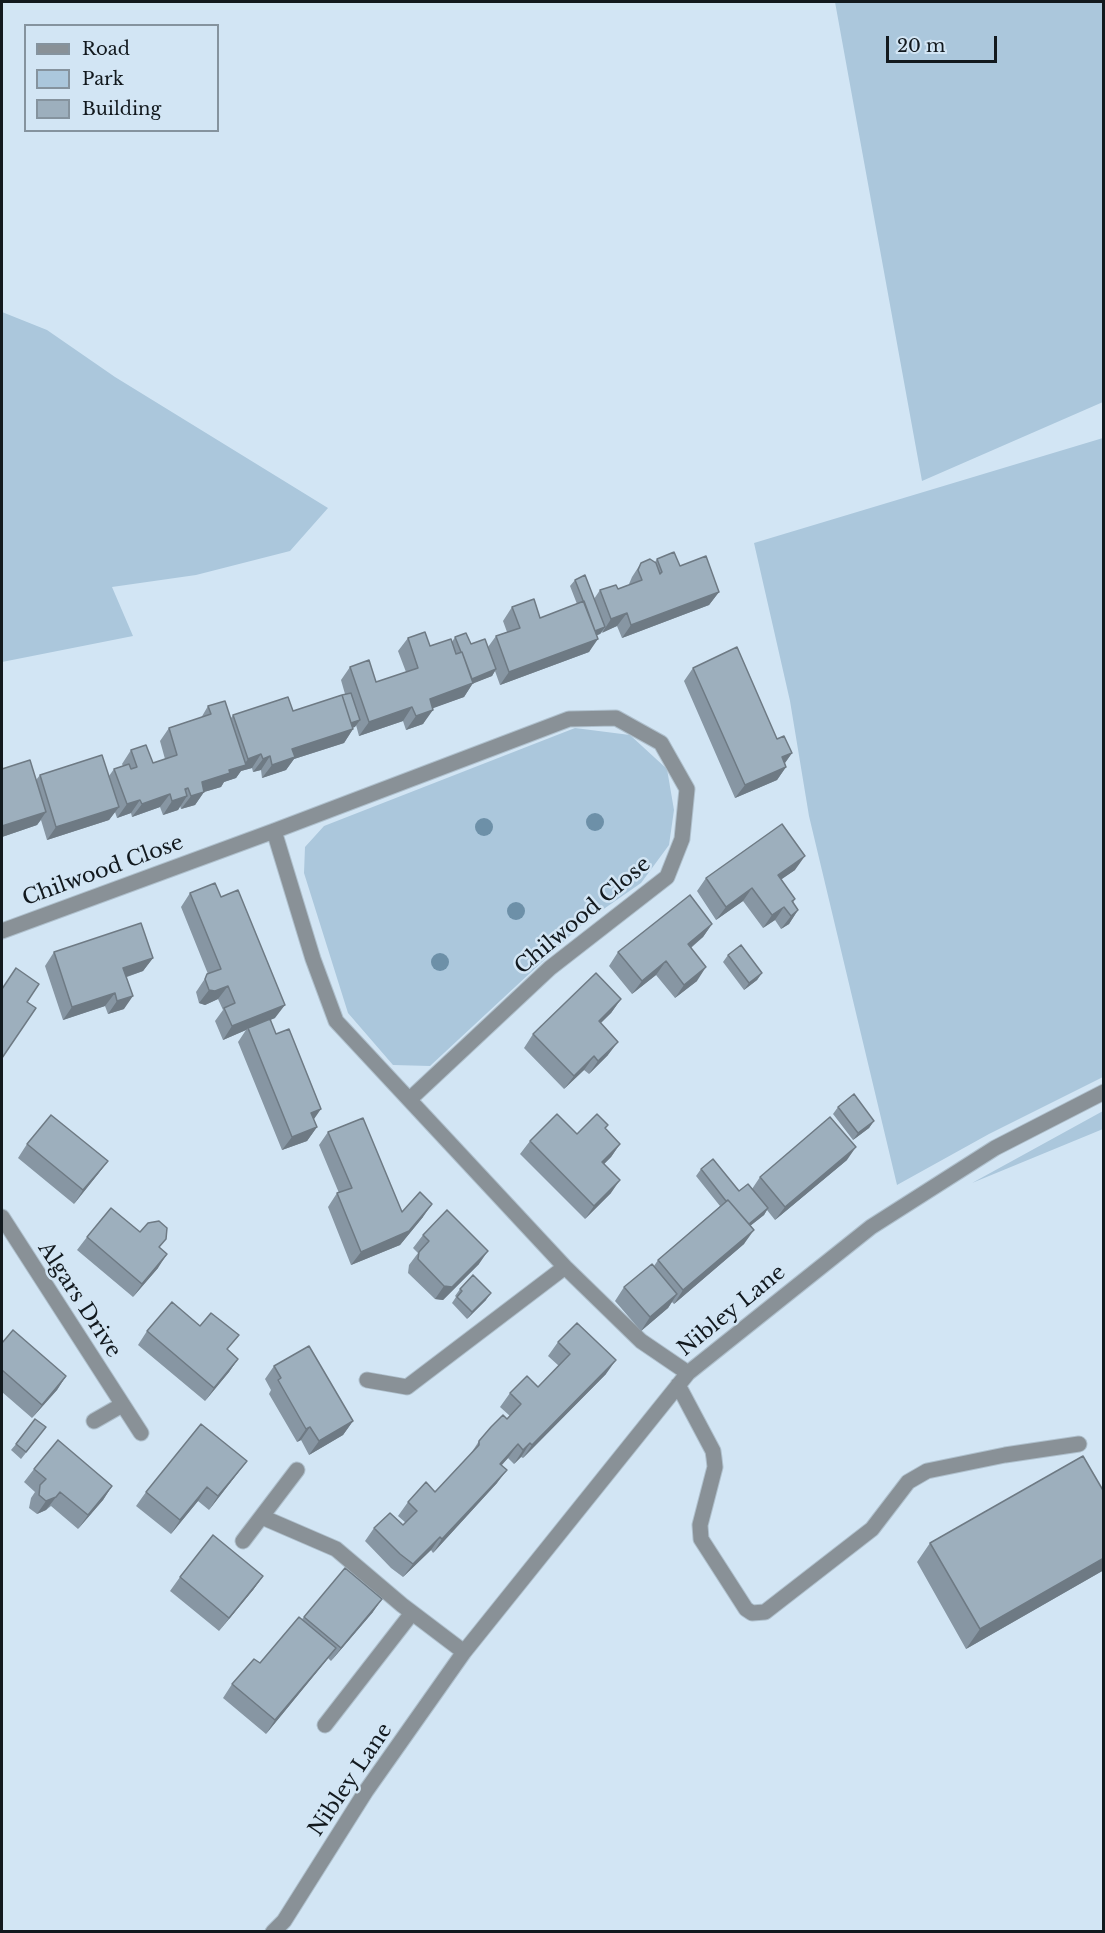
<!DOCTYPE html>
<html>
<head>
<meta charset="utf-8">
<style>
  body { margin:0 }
  #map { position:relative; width:1105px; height:1933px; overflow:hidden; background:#d2e5f4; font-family:"Libre Baskerville",serif }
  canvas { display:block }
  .frame { position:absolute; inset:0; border:3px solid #12191e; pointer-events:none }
  .legend { position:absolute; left:24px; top:24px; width:195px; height:108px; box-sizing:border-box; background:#d2e5f4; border:2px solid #85939e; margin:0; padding:8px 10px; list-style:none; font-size:18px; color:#12191e }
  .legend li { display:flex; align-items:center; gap:12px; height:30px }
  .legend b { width:30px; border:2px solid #85939e }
  .scale { position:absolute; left:886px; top:36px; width:111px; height:27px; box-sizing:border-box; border:3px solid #12191e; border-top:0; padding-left:8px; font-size:18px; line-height:21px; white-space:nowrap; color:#12191e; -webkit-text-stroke:4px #d2e5f4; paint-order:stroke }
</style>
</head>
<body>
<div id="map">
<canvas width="1105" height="1933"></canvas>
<div class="frame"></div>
<ul class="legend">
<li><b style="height:8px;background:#899197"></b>Road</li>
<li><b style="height:16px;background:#abc7dc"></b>Park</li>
<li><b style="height:16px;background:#9dafbd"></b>Building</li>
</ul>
<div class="scale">20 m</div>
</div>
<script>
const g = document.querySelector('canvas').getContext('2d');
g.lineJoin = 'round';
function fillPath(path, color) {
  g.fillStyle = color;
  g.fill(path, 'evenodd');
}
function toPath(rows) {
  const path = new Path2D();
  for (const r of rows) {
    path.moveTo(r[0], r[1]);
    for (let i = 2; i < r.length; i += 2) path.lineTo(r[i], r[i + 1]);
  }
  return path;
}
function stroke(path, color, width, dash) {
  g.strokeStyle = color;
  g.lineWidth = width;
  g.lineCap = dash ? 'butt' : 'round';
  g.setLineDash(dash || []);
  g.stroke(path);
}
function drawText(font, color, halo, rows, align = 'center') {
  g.font = font + ' "Libre Baskerville",serif';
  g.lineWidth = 5;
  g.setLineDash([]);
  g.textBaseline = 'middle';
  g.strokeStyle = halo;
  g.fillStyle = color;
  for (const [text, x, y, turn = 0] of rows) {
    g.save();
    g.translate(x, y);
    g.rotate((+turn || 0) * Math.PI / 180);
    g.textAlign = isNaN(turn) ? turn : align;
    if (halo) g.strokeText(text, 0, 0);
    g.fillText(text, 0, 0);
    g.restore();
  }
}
fillPath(toPath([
  [835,2,1103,2,1103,402,922,481],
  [2,312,47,330,115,377,328,508,290,551,196,575,112,587,133,636,2,662],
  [1103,438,1103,1077,989,1134,897,1185,809,816,790,701,754,543],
  [575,728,630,735,667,769,674,810,669,845,641,883,585,922,430,1066,393,1065,348,1013,304,873,305,847,324,826],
  [1103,1111,1103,1129,972,1183]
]), '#abc7dc');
const minor = toPath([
  [274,831,313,959,336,1021,565,1267,641,1341,688,1373],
  [2,931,274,831,569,719,616,718,661,743,687,789,682,839,667,877,550,968,410,1099],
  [2,1217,141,1433],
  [367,1380,407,1387,565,1267],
  [678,1385,713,1451,714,1458,715,1467,700,1525,701,1539,746,1609,752,1613,765,1612,872,1529,908,1482,927,1471,1005,1455,1079,1444],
  [94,1421,122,1405],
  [262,1517,336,1549,402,1605,464,1652],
  [243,1541,297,1470],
  [325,1725,412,1613],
  [273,1932,284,1921,366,1791,464,1652,688,1373,871,1227,995,1148,1104,1092]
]);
stroke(minor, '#afc0cd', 17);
stroke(minor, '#899197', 15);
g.fillStyle = '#6d90a8';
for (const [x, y] of [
  [595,822],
  [484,827],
  [516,911],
  [440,962]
]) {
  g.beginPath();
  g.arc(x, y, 9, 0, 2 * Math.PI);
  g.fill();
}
fillPath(toPath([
  [657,559,680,566,719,592,709,605,622,638,617,626,602,632,600,634,597,635,589,652,500,685,495,671,492,676,473,683,464,697,432,708,423,724,406,730,403,721,359,736,356,725,352,728,353,729,344,743,294,759,286,770,262,778,261,770,253,772,252,768,241,771,236,778,224,782,221,787,204,792,195,805,181,809,180,806,178,810,163,815,160,807,132,817,131,813,117,818,115,812,109,820,47,840,41,820,37,825,2,837,2,769,36,780,40,775,109,776,114,769,123,766,122,764,131,750,153,763,165,759,160,741,169,728,201,718,208,706,231,718,233,715,293,711,345,694,341,680,350,667,376,682,406,672,398,651,408,638,430,646,452,642,455,637,471,644,488,647,496,636,507,632,503,621,512,607,540,618,577,604,570,586,575,580,594,599,600,590,618,589,629,585,629,584,632,577,641,563,655,562],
  [693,668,777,739,792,753,785,763,786,767,777,780,735,798,684,681],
  [795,870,781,879,795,899,793,903,798,910,789,924,781,929,775,920,763,928,743,901,716,920,697,891,706,878],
  [190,893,275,1018,270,1020,276,1034,317,1127,307,1141,282,1150,238,1042,246,1030,223,1040,215,1021,223,1010,218,999,205,1005,199,1003,196,992,208,974,181,907],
  [712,924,703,937,691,948,697,981,675,998,656,975,632,994,609,966,618,952],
  [54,952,153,958,143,971,127,977,124,1009,108,1014,105,1006,63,1020,45,966],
  [728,955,762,973,757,980,744,990,723,962],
  [621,999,611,1013,601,1023,608,1055,589,1074,584,1070,564,1089,524,1048,533,1034],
  [838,1107,874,1121,869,1128,853,1140,833,1114],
  [608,1125,605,1129,620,1144,611,1157,604,1164,611,1193,585,1219,520,1154,530,1141,577,1134],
  [328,1132,402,1212,423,1217,400,1245,351,1265,328,1207,337,1193,339,1193,319,1145],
  [27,1144,108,1161,98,1174,74,1204,18,1158],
  [847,1160,775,1220,767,1210,764,1215,750,1226,744,1244,674,1304,672,1302,668,1308,641,1331,615,1301,624,1287,654,1266,658,1260,720,1206,696,1176,701,1169,739,1191,752,1189,760,1177],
  [140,1232,160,1248,158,1268,133,1297,77,1250,87,1237],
  [423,1235,479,1264,443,1300,435,1299,408,1273,409,1265,418,1253,413,1248],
  [460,1289,486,1300,467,1319,452,1303,456,1297,455,1296],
  [147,1331,228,1350,238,1359,229,1372,205,1401,138,1345],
  [558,1342,606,1374,523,1458,521,1457,514,1464,508,1458,502,1465,497,1483,433,1553,431,1550,403,1577,391,1568,365,1541,374,1528,403,1525,406,1523,398,1516,408,1502,435,1492,470,1455,479,1441,510,1416,500,1407,510,1393,538,1387,559,1366,548,1356],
  [2,1343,66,1376,57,1390,32,1418,2,1392],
  [274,1366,353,1421,343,1435,309,1455,301,1440,297,1442,269,1394,271,1390,265,1379],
  [41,1434,21,1459,11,1450,16,1444],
  [247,1461,237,1474,209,1510,198,1501,171,1534,136,1506,146,1492],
  [34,1469,112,1486,103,1500,78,1529,51,1506,46,1510,37,1514,29,1508,31,1498,35,1492,24,1482],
  [1104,1492,1104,1570,966,1649,917,1562,930,1543],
  [263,1576,253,1590,219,1631,170,1591,180,1577],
  [373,1612,331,1661,328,1658,266,1734,223,1698,232,1684,260,1663,304,1617]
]), '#8796a3');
fillPath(toPath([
  [719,592,709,605,622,638,631,625],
  [627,613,617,626,602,633,611,619],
  [605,627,600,634,590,638,595,631],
  [598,639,589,652,500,685,509,672],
  [496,669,492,676,467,686,471,679],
  [473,683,464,697,420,713,430,699],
  [412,707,403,721,359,736,369,722],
  [433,710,423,724,406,730,416,716],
  [360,720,355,727,344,731,349,724],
  [353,729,344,743,294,759,286,770,262,778,272,765,292,749],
  [792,753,782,767,782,757],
  [261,754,252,768,241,771,236,778,224,782,221,787,204,792,195,805,181,809,202,782,229,770,243,766,248,759],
  [270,756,261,770,253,772,263,759],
  [786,767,777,780,735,798,745,785],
  [188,788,180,798,187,796,178,810,163,815,172,801,185,789],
  [170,794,160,807,132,817,142,804],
  [140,800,131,813,117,818,127,804],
  [119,807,109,820,47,840,56,827],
  [46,812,37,825,2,837,2,826],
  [805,856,795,870,769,888,778,875],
  [752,888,743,901,716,920,726,907],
  [784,907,775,920,763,928,772,915],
  [798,910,789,924,781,929,791,916],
  [712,924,703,937,678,958,688,944],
  [153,958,143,971,114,981,123,968],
  [666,961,656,975,632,994,642,981],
  [706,967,697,981,675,998,684,985],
  [762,973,757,980,744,990,749,983],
  [228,986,218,999,205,1005,199,1003,209,990],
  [115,993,105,1006,63,1020,72,1007],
  [133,996,124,1009,108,1014,117,1001],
  [621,999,611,1013,589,1034,599,1021],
  [285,1005,275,1018,248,1029,248,1028,246,1030,223,1040,232,1026],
  [618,1042,608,1055,589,1074,598,1061],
  [594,1056,584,1070,564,1089,574,1076],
  [321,1109,312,1122,311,1113],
  [874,1121,869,1128,853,1140,858,1133],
  [317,1127,307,1141,282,1150,292,1137],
  [620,1144,611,1157,593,1175,602,1162],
  [856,1147,847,1160,775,1220,785,1207],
  [108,1161,98,1174,74,1204,83,1190],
  [620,1180,611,1193,585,1219,594,1206],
  [432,1204,423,1217,400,1245,351,1265,361,1252],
  [768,1208,764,1215,741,1233,746,1226],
  [754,1230,744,1244,674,1304,683,1290],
  [488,1251,479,1264,443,1300,435,1299,444,1286],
  [167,1254,158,1268,133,1297,142,1284],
  [491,1293,486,1300,467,1319,472,1312],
  [677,1294,668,1308,641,1331,650,1317],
  [238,1359,229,1372,205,1401,214,1388],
  [616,1360,606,1374,523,1458,532,1445],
  [66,1376,57,1390,32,1418,42,1405],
  [353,1421,343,1435,309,1455,319,1441],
  [310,1427,301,1440,297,1442,306,1429],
  [530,1443,521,1457,514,1464,523,1450],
  [518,1444,508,1458,490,1477,500,1464],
  [247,1461,237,1474,209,1510,218,1496],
  [507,1470,497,1483,433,1553,442,1539],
  [112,1486,103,1500,78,1529,88,1515],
  [207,1487,198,1501,171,1534,180,1520],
  [60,1492,46,1510,37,1514,46,1501],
  [440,1537,431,1550,403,1577,413,1564],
  [1104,1558,1104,1570,966,1649,980,1629],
  [263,1576,253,1590,219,1631,229,1618],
  [382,1599,373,1612,331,1661,341,1648],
  [336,1648,326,1661,266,1734,275,1720]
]), '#6e7a84');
const building = toPath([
  [674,552,680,566,706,556,719,592,631,625,627,613,611,619,600,590,616,585,618,589,642,580,638,570,641,563,650,559,656,563,660,574,662,572,657,559,674,552],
  [585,575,605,627,595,631,575,580,585,575],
  [534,599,540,618,584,601,598,639,509,672,496,636,520,628,512,607,534,599],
  [425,632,430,646,451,639,456,654,462,652,473,683,430,699,433,710,416,716,412,707,369,722,350,667,369,660,376,682,418,668,408,638,425,632],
  [466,633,471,644,485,639,496,669,472,679,462,652,461,652,455,637,466,633],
  [737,647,777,739,784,736,792,753,782,757,786,767,745,785,693,668,737,647],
  [351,693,360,720,351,723,342,695,351,693],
  [342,695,353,729,292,749,295,757,272,765,270,756,263,759,261,754,248,759,233,715,288,697,293,711,342,695],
  [225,701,246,765,229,770,230,773,202,782,204,792,191,796,188,788,185,789,187,796,172,801,170,794,142,804,140,800,127,804,114,769,129,764,131,769,137,767,131,750,146,745,153,763,177,755,169,728,211,714,208,706,225,701],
  [102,755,119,807,56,827,40,775,102,755],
  [30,760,46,812,2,826,2,769,30,760],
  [782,824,805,856,778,875,795,899,792,901,798,910,791,916,784,907,772,915,752,888,726,907,706,878,782,824],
  [215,883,221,897,238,890,285,1005,232,1026,224,1008,235,1003,228,986,215,991,209,990,205,979,207,974,221,969,190,893,215,883],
  [690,895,712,924,688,944,706,967,684,985,666,961,642,981,618,952,690,895],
  [141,923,153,958,123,968,133,996,117,1001,115,993,72,1007,54,952,141,923],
  [741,945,762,973,749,983,728,955,741,945],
  [16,968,39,984,27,1002,36,1008,2,1058,2,989,16,968],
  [596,973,621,999,599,1021,618,1042,598,1061,594,1056,574,1076,533,1034,596,973],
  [270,1019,276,1034,289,1029,321,1109,311,1113,317,1127,292,1137,248,1028,270,1019],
  [854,1094,874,1121,858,1133,838,1107,854,1094],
  [557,1114,577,1134,597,1114,608,1125,605,1128,620,1144,602,1162,620,1180,594,1206,530,1141,557,1114],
  [51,1115,108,1161,83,1190,27,1144,51,1115],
  [830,1117,856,1147,785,1207,760,1177,830,1117],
  [363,1118,402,1212,420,1192,432,1204,409,1231,361,1252,337,1193,352,1188,328,1132,363,1118],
  [713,1159,739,1191,748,1184,768,1208,749,1224,728,1200,726,1201,701,1169,713,1159],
  [728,1200,754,1230,683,1290,658,1260,728,1200],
  [111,1208,140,1232,148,1223,159,1221,167,1228,166,1239,159,1247,167,1254,142,1284,87,1237,111,1208],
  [447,1210,488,1251,452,1287,444,1286,418,1259,419,1252,429,1241,423,1235,447,1210],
  [652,1264,677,1294,650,1317,624,1287,652,1264],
  [473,1275,491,1293,472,1312,457,1297,462,1291,460,1289,473,1275],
  [172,1302,200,1326,211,1313,239,1335,227,1349,238,1359,214,1388,147,1331,172,1302],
  [577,1323,616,1360,532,1445,530,1443,523,1450,518,1444,500,1464,507,1470,442,1539,440,1537,413,1564,400,1554,374,1528,390,1513,403,1525,417,1511,408,1502,426,1482,435,1492,479,1445,479,1441,491,1427,503,1415,507,1419,521,1404,510,1393,527,1376,538,1387,570,1354,558,1342,577,1323],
  [13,1330,66,1376,42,1405,2,1370,2,1343,13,1330],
  [309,1346,353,1421,319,1441,310,1427,306,1429,278,1380,281,1378,274,1366,309,1346],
  [35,1419,46,1427,26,1452,16,1444,35,1419],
  [201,1424,247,1461,218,1496,207,1487,180,1520,146,1492,201,1424],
  [58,1440,112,1486,88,1515,60,1492,56,1497,46,1501,39,1495,40,1485,46,1479,34,1469,58,1440],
  [1083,1456,1104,1492,1104,1558,980,1629,930,1543,1083,1456],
  [213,1535,263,1576,229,1618,180,1577,213,1535],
  [345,1568,382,1599,341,1648,304,1617,345,1568],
  [299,1617,336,1648,275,1720,232,1684,254,1659,260,1663,299,1617]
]);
fillPath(building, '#9dafbd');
stroke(building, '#6e7a84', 1.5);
drawText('21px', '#12191e', '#d2e5f4', [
  ["Chilwood Close",103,871,-20],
  ["Chilwood Close",583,916,-40],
  ["Algars Drive",79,1300,57],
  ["Nibley Lane",732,1311,-39],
  ["Nibley Lane",351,1780,-56]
]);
</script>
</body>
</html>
